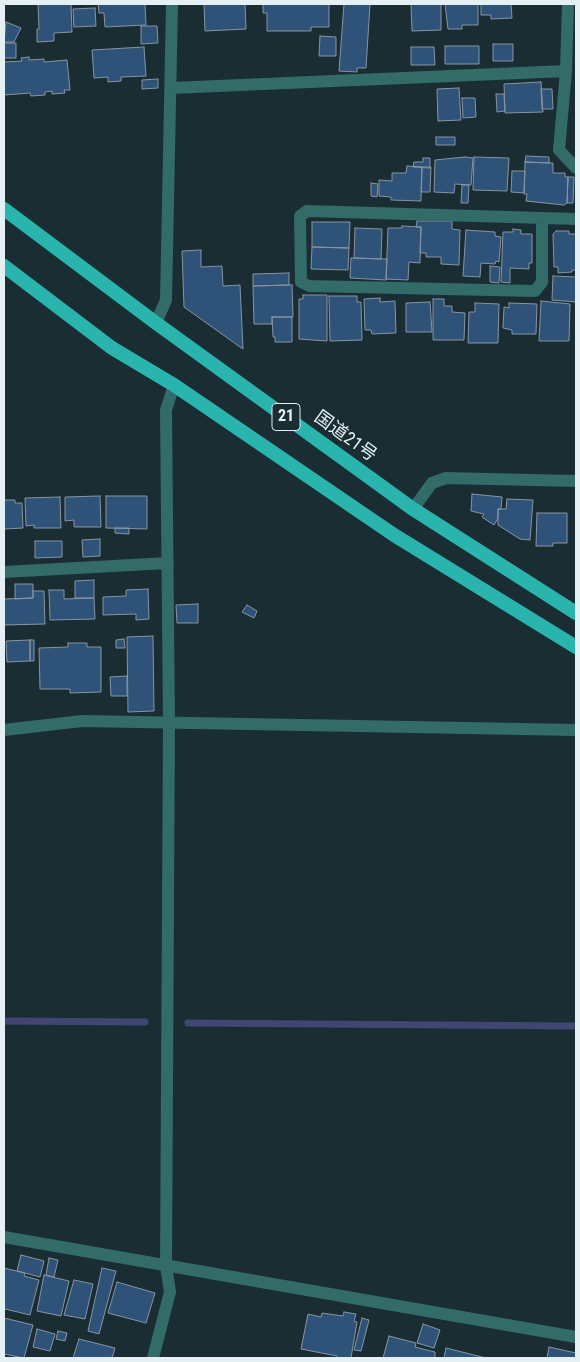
<!DOCTYPE html>
<html>
<head>
<meta charset="utf-8">
<style>
  body { margin:0 }
  #map { position:relative; width:580px; height:1362px; overflow:hidden; background:#192d33; font-family:"Roboto Condensed",sans-serif }
  canvas { display:block }
  .frame { position:absolute; inset:0; border:5px solid #e4f0f4; pointer-events:none }
</style>
</head>
<body>
<div id="map">
<canvas width="580" height="1362"></canvas>
<div class="frame"></div>
</div>
<script>
const g = document.querySelector('canvas').getContext('2d');
g.lineJoin = 'round';
function toPath(rows) {
  const path = new Path2D();
  for (const r of rows) {
    path.moveTo(r[0], r[1]);
    for (let i = 2; i < r.length; i += 2) path.lineTo(r[i], r[i + 1]);
  }
  return path;
}
function stroke(path, color, width, dash) {
  g.strokeStyle = color;
  g.lineWidth = width;
  g.lineCap = dash ? 'butt' : 'round';
  g.setLineDash(dash || []);
  g.stroke(path);
}
function fillPath(path, color) {
  g.fillStyle = color;
  g.fill(path, 'evenodd');
}
function drawText(font, color, halo, rows, align = 'center') {
  g.font = font + ' "Roboto Condensed","Noto Sans JP",sans-serif';
  g.lineWidth = 4;
  g.setLineDash([]);
  g.textBaseline = 'middle';
  g.strokeStyle = halo;
  g.fillStyle = color;
  for (const [text, x, y, turn = 0] of rows) {
    g.save();
    g.translate(x, y);
    g.rotate((+turn || 0) * Math.PI / 180);
    g.textAlign = isNaN(turn) ? turn : align;
    if (halo) g.strokeText(text, 0, 0);
    g.fillText(text, 0, 0);
    g.restore();
  }
}
stroke(toPath([
  [4,1021,145,1022],
  [188,1023,576,1026]
]), '#414571', 7);
const building = toPath([
  [38,4,71,4,72,32,54,33,54,41,37,42,37,29,39,29,38,4],
  [98,4,145,4,146,25,105,27,104,13,99,13,98,4],
  [204,4,245,4,246,29,205,31,204,4],
  [263,4,329,4,329,27,311,27,311,31,267,31,267,13,263,13,263,4],
  [344,4,370,4,366,68,357,68,357,72,339,71,344,4],
  [411,4,441,4,441,30,412,31,411,4],
  [445,4,478,4,478,25,462,25,462,29,448,29,445,4],
  [481,4,511,4,512,18,491,19,491,15,481,15,481,4],
  [95,8,96,26,74,27,73,9,95,8],
  [6,22,21,28,14,42,4,42,6,22],
  [141,26,157,26,158,43,141,44,141,26],
  [320,36,336,37,336,56,319,56,320,36],
  [4,43,16,43,16,58,4,58,4,43],
  [493,44,513,44,513,61,493,61,493,44],
  [445,46,479,46,479,64,445,64,445,46],
  [144,47,146,76,121,77,121,81,108,82,108,77,94,78,92,50,144,47],
  [411,47,434,47,435,65,411,65,411,47],
  [29,57,29,60,44,59,44,62,67,60,70,90,64,90,65,93,52,94,52,91,45,92,45,95,31,96,30,93,4,95,4,62,22,61,21,58,29,57],
  [158,79,158,88,142,89,142,80,158,79],
  [541,82,543,112,505,113,504,84,541,82],
  [459,88,461,120,438,121,437,89,459,88],
  [541,89,552,89,553,109,542,109,541,89],
  [496,94,504,94,505,111,497,112,496,94],
  [462,98,475,98,476,117,463,118,462,98],
  [436,137,455,137,455,145,436,145,436,137],
  [526,156,549,157,549,163,525,162,526,156],
  [465,157,473,158,471,185,455,184,454,193,434,192,435,160,465,157],
  [474,157,509,158,507,191,473,190,474,157],
  [423,158,430,158,430,168,413,167,414,162,423,162,423,158],
  [525,162,553,163,553,173,565,173,565,177,568,177,567,203,564,205,526,201,527,194,524,194,525,162],
  [407,166,422,167,421,201,391,200,391,197,379,196,379,180,392,181,392,173,406,173,407,166],
  [422,167,431,167,430,192,421,192,422,167],
  [512,171,525,171,524,193,511,192,512,171],
  [568,177,574,177,573,203,567,203,568,177],
  [371,183,378,184,377,197,371,196,371,183],
  [462,185,469,185,468,203,461,203,462,185],
  [417,221,452,221,452,229,460,230,459,265,441,264,441,257,426,257,426,253,420,253,421,227,416,227,417,221],
  [312,222,350,222,349,248,312,247,312,222],
  [402,226,421,227,420,263,409,262,408,280,386,279,388,228,402,228,402,226],
  [355,228,382,229,381,259,354,258,355,228],
  [513,229,521,230,521,234,532,234,532,263,529,263,529,269,510,268,510,283,501,282,503,232,513,232,513,229],
  [466,230,495,232,495,236,501,237,499,262,496,261,495,264,481,263,480,277,463,276,466,230],
  [556,231,569,231,569,234,576,234,576,270,572,270,572,272,558,273,558,267,554,267,553,234,556,231],
  [312,247,349,248,348,270,311,269,312,247],
  [201,250,201,267,222,266,223,286,240,285,243,349,184,307,182,251,201,250],
  [351,258,387,259,386,280,350,278,351,258],
  [490,266,500,267,499,283,490,282,490,266],
  [289,273,289,285,253,286,253,274,289,273],
  [553,276,576,277,576,302,552,300,553,276],
  [292,285,293,317,272,317,272,324,254,324,253,286,292,285],
  [303,295,327,295,327,341,299,339,299,299,303,299,303,295],
  [329,296,357,296,357,302,361,302,362,340,330,341,329,296],
  [380,298,380,302,395,301,396,333,372,334,371,330,365,330,364,299,380,298],
  [433,299,444,299,444,306,452,306,452,312,465,313,464,340,433,340,433,299],
  [541,301,570,304,569,341,539,341,541,301],
  [430,302,432,332,406,332,406,303,430,302],
  [475,303,499,304,498,343,468,343,469,312,475,312,475,303],
  [509,303,537,304,536,334,512,334,512,330,503,328,504,307,509,308,509,303],
  [272,317,292,317,292,342,275,342,275,337,273,337,272,317],
  [472,494,502,497,501,509,498,509,498,518,494,525,482,517,484,514,471,511,472,494],
  [100,496,101,527,74,527,74,520,65,521,65,497,100,496],
  [106,496,147,496,147,529,106,528,106,496],
  [60,497,61,528,34,528,34,525,26,526,25,498,60,497],
  [507,499,533,500,530,540,520,539,498,525,498,509,506,509,507,499],
  [4,500,15,500,15,503,22,503,23,528,4,529,4,500],
  [537,513,567,513,567,543,553,543,553,546,536,546,537,513],
  [115,528,129,528,129,534,115,533,115,528],
  [100,539,100,556,83,557,82,540,100,539],
  [35,541,62,541,62,557,35,558,35,541],
  [94,580,94,598,75,598,75,581,94,580],
  [15,584,33,584,33,598,15,599,15,584],
  [148,589,149,619,136,620,136,614,103,615,103,597,126,596,126,590,148,589],
  [49,590,64,590,64,599,94,598,95,619,50,620,49,590],
  [33,591,44,591,45,624,4,625,4,599,33,598,33,591],
  [198,604,198,623,177,623,176,605,198,604],
  [247,605,257,611,254,618,242,612,247,605],
  [153,636,154,711,128,712,127,637,153,636],
  [124,639,125,648,116,648,116,640,124,639],
  [30,640,34,640,34,661,30,661,30,640],
  [30,640,30,661,7,662,6,641,30,640],
  [68,643,87,643,87,647,101,647,101,692,70,693,70,689,40,689,39,648,68,647,68,643],
  [127,676,127,696,111,696,110,677,127,676],
  [21,1255,44,1261,40,1277,17,1271,21,1255],
  [49,1258,58,1260,54,1277,46,1275,49,1258],
  [4,1268,25,1273,24,1276,39,1280,30,1315,5,1309,4,1311,4,1268],
  [102,1268,116,1271,99,1334,88,1331,102,1268],
  [44,1275,69,1281,61,1316,37,1311,44,1275],
  [74,1280,93,1284,85,1319,64,1315,74,1280],
  [117,1282,155,1293,146,1323,108,1313,117,1282],
  [344,1312,356,1314,354,1321,357,1322,351,1358,337,1358,337,1356,301,1349,308,1314,321,1317,322,1313,343,1316,344,1312],
  [4,1318,33,1325,24,1358,4,1354,4,1318],
  [362,1318,369,1320,361,1351,354,1350,362,1318],
  [423,1324,440,1330,434,1348,417,1343,423,1324],
  [37,1329,55,1334,50,1351,33,1347,37,1329],
  [58,1331,67,1333,65,1341,56,1339,58,1331],
  [389,1336,416,1343,415,1347,435,1352,435,1358,383,1358,389,1336],
  [79,1339,115,1348,112,1358,73,1358,79,1339],
  [549,1347,576,1353,576,1358,547,1358,549,1347],
  [446,1348,486,1358,444,1358,446,1348]
]);
fillPath(building, '#2f5378');
stroke(building, '#8795a4', 1);
stroke(toPath([
  [568,4,566,71,559,150,576,168],
  [171,88,566,71],
  [542,218,542,282,535,291,309,286,301,282,300,216,307,211,576,219],
  [156,323,166,300,172,4],
  [413,509,432,483,446,478,576,481],
  [4,572,168,563],
  [4,730,82,721,576,730],
  [153,1358,170,1292,166,1265,169,723,166,410,174,385]
]), '#326b67', 12);
stroke(toPath([
  [4,1237,576,1337]
]), '#326b67', 12);
stroke(toPath([
  [4,209,156,323,413,509,576,613],
  [4,266,112,348,174,385,394,535,576,647]
]), '#29b4ae', 14);
for (const [x, y, w] of [
  [286,417,28]
]) {
  const box = new Path2D();
  box.roundRect(x - w / 2, y - 13.5, w, 27, 4);
  g.fillStyle = '#192d33';
  g.fill(box);
  stroke(box, '#e4f0f4', 1);
}
drawText('bold 16px', '#e4f0f4', null, [
  ["21",286,417]
]);
drawText('18px', '#e4f0f4', '#192d33', [
  ["国道21号",345,437,36]
]);
</script>
</body>
</html>
